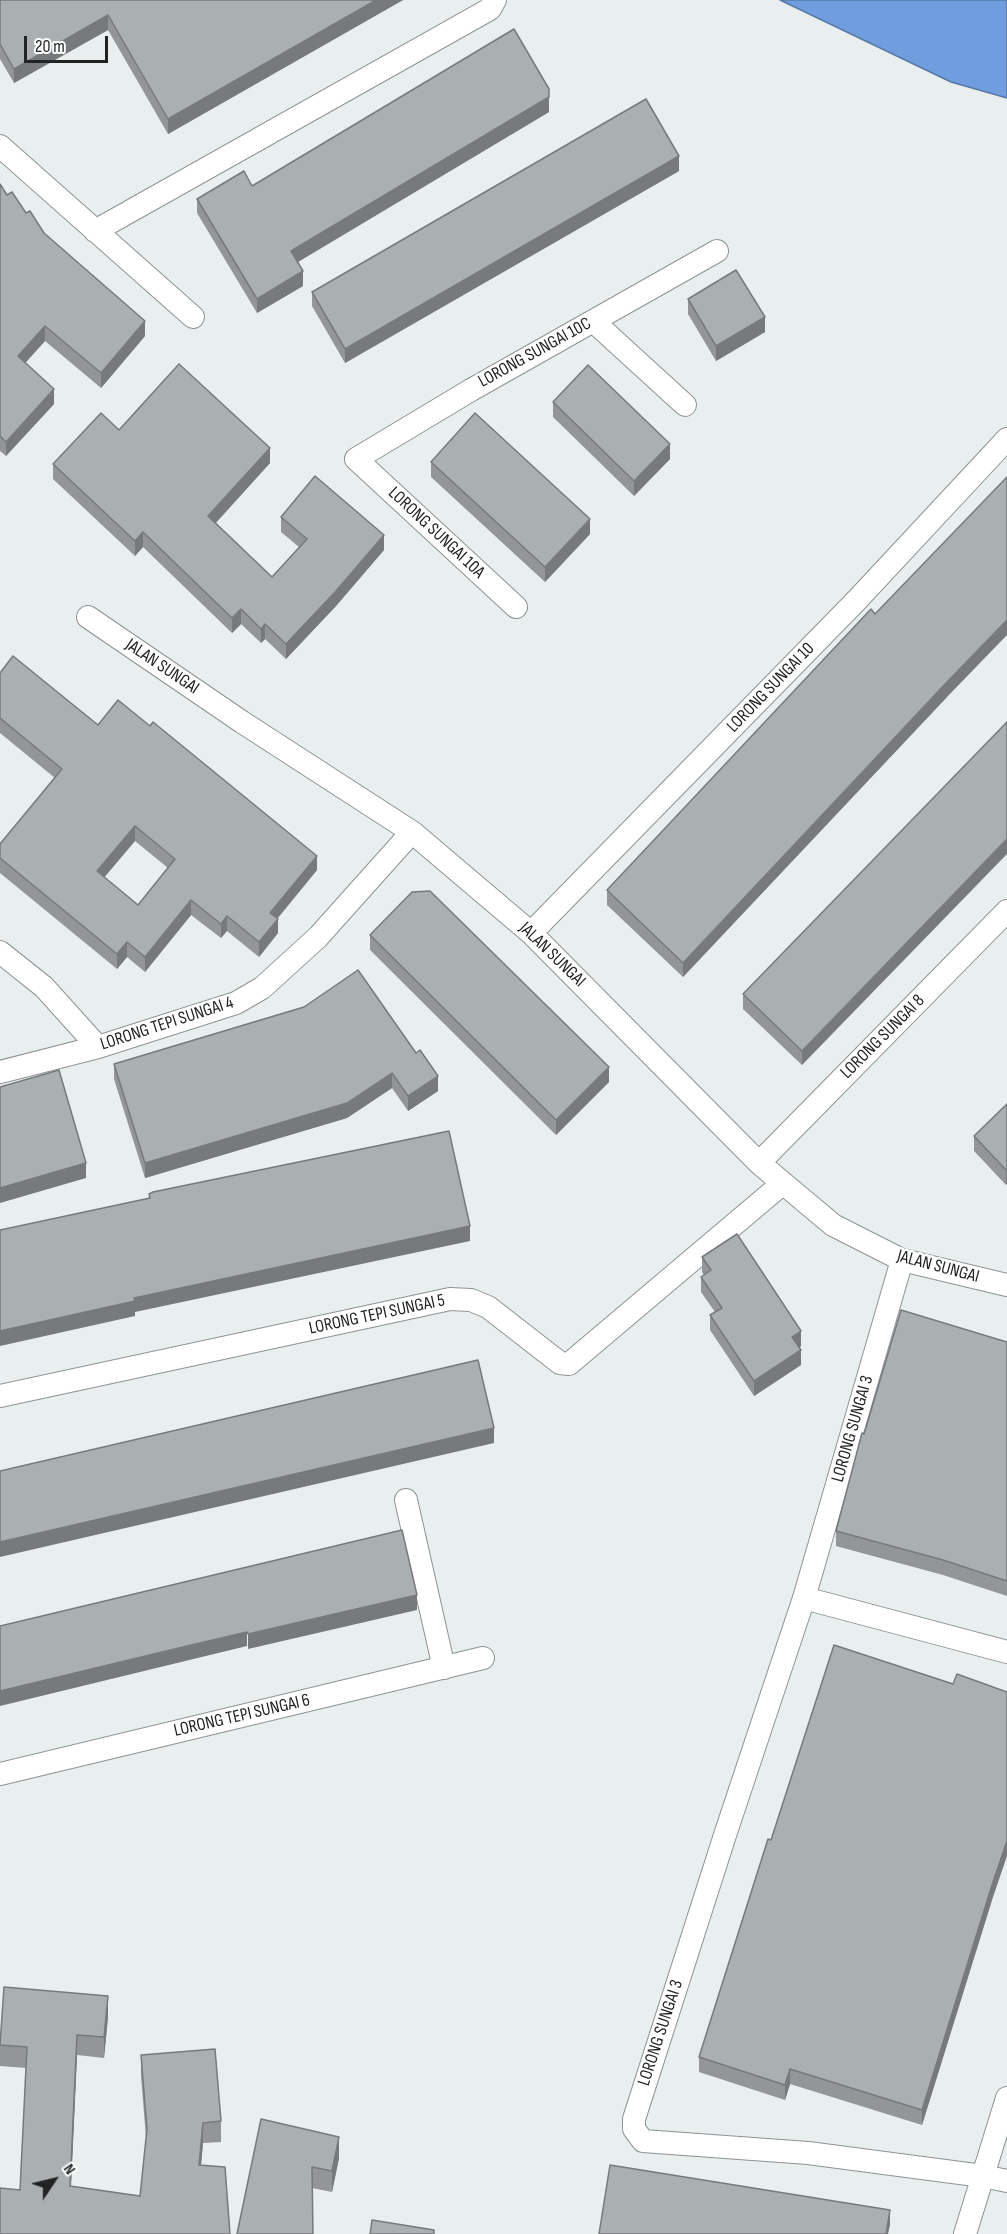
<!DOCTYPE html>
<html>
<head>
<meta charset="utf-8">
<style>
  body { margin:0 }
  #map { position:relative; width:1007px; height:2234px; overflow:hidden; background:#e9efef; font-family:"Sofia Sans Condensed",sans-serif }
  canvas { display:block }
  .north { position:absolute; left:24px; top:2150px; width:60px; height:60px; -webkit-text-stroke:4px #fff; paint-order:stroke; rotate:55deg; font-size:16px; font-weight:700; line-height:24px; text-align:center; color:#212423 }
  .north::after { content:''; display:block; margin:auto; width:21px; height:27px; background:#212423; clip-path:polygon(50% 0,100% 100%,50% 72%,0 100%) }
  .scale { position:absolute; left:24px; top:36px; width:84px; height:27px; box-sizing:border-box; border:3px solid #212423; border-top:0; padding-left:8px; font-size:18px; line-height:21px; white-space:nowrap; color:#212423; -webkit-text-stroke:4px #fff; paint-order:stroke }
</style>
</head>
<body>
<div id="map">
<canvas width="1007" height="2234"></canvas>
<div class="north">N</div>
<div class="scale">20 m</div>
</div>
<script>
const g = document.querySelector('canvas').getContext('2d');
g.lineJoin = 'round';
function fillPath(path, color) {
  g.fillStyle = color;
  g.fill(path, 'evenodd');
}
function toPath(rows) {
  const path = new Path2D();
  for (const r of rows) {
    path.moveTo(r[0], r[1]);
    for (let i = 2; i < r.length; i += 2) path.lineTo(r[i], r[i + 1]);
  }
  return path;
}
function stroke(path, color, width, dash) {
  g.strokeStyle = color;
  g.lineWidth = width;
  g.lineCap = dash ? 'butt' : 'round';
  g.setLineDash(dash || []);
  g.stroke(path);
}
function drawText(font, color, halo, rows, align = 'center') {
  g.font = font + ' "Sofia Sans Condensed",sans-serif';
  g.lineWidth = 5;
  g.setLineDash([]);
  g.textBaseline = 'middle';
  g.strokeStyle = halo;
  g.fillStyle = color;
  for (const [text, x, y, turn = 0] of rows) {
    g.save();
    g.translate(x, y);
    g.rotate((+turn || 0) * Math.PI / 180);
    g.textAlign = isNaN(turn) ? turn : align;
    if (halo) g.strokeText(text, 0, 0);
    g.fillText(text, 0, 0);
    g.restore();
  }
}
const water = toPath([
  [780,0,1007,0,1007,98,951,82,780,0]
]);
fillPath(water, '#6f9dde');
stroke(water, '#5879a6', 1.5);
const minor = toPath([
  [0,146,193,317],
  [95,231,490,9,495,0],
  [593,321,685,405],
  [516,607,356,459,471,390,717,251],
  [88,617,242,722,412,832,531,933,759,1163,833,1225,902,1260,1007,1285],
  [531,933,856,601,1007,439],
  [0,952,44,987,98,1047],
  [0,1072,98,1047,236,1003,262,988,318,937,412,832],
  [759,1163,1007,911],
  [902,1260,804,1598,726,1832,634,2119,634,2129,643,2141,808,2153,983,2176,1007,2181],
  [0,1396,450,1299,471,1300,488,1307,560,1363,569,1364,782,1184],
  [406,1500,444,1668],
  [804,1598,1007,1652],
  [0,1774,483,1658],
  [965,2234,1007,2098]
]);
stroke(minor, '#8d9393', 24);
stroke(minor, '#fff', 22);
fillPath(toPath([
  [0,0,403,0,168,134,108,30,14,83,0,59],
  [549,112,298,262,303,286,257,313,197,213,197,199],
  [679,171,345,363,312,306,312,292],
  [0,184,7,195,145,336,101,388,45,341,25,363,54,404,6,456,0,451],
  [688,299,765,332,716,361,688,314],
  [553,402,670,459,634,496,553,417],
  [119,430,270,463,216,523,272,577,299,547,281,532,281,517,384,550,336,606,286,659,265,639,261,643,241,624,232,633,143,547,135,556,53,479,53,464],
  [431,462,590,534,545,582,431,477],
  [0,673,98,725,317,870,278,918,278,933,259,957,227,931,221,938,191,915,145,972,127,957,117,969,0,873,0,844,55,778,0,733],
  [135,841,168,868,138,905,104,877],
  [947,697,683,977,607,905,607,890],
  [1007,722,802,1065,743,1009,743,994],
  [370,935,609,1082,556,1135,370,950],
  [304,1007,438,1091,408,1111,392,1088,347,1118,145,1178,114,1079,114,1064],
  [1007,1104,1006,1185,974,1151,974,1136],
  [702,1257,801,1346,799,1348,801,1365,754,1396,710,1330,710,1315,715,1312,701,1292,701,1277,704,1275,702,1272],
  [1007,1342,1007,1596,943,1575,836,1546,836,1531,864,1434],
  [992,1900,922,2125,790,2084,785,2100,699,2072,699,2057],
  [108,2017,104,2058,77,2055,71,2187,140,2196,146,2138,141,2076,141,2055,221,2121,221,2142,203,2143,201,2165,230,2234,20,2190,26,2068,0,2066,0,2036],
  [261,2119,339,2158,332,2192,312,2188]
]), '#929699');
fillPath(toPath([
  [376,0,403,0,168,134,168,119],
  [108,15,108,30,14,83,14,69],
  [549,97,549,112,291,266,291,251],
  [679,156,679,171,345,363,345,349],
  [303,271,303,286,257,313,257,299],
  [765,317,765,332,716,361,716,346],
  [145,321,145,336,101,388,101,373],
  [45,326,45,341,18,371,18,356],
  [54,389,54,404,6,456,6,442],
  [670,444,670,459,634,496,634,481],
  [270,448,270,463,208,531,208,516],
  [590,519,590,534,545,582,545,567],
  [143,532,143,547,135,556,135,541],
  [384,535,384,550,336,606,286,659,286,644],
  [241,609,241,624,232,633,232,618],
  [1007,620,1007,635,947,697,683,977,683,963,947,682],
  [265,624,265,639,261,643,261,629],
  [135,826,135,841,97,886,97,871],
  [1007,839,1007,854,802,1065,802,1051],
  [317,856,317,870,270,927,270,913],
  [191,900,191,915,145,972,145,957],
  [227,916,227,931,221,938,221,924],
  [278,919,278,933,259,957,259,942],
  [127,942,127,957,117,969,117,954],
  [609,1067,609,1082,556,1135,556,1120],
  [392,1073,392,1088,347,1118,145,1178,145,1163],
  [438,1076,438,1091,408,1111,408,1096],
  [86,1163,86,1178,0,1203,0,1188],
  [1007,1169,1007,1184,1006,1185,1006,1170],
  [470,1226,470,1241,135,1312,135,1316,0,1346,0,1331,134,1298],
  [801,1331,801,1346,792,1352,792,1337],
  [801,1350,801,1365,754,1396,754,1381],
  [494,1428,494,1443,0,1557,0,1542],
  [417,1595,417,1610,248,1649,248,1634],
  [247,1632,247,1646,0,1706,0,1691],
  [1007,1841,1007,1856,992,1900,922,2125,922,2110,992,1885],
  [108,1996,108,2017,104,2058,104,2037],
  [77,2035,77,2055,70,2207,70,2186],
  [790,2069,790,2084,785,2100,785,2085],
  [203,2123,203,2143,199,2186,199,2165],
  [339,2137,339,2158,332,2192,332,2171],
  [890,2210,890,2225,888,2234,886,2234]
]), '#777a7d');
const building = toPath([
  [0,0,376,0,168,119,108,15,14,69,0,44,0,0],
  [514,29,549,89,549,97,291,251,303,271,257,299,197,199,244,171,252,186,514,29],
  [646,99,679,156,345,349,312,292,646,99],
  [0,184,7,195,12,192,26,213,30,211,44,233,145,321,101,373,45,326,18,356,54,389,6,442,0,436,0,184],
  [736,270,765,317,716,346,688,299,736,270],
  [179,364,270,448,208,516,272,577,307,539,281,517,315,476,384,535,336,591,286,644,265,624,261,629,241,609,232,618,143,532,135,541,53,464,101,413,119,430,179,364],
  [588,365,670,444,634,481,553,402,588,365],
  [475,413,590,519,545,567,431,462,475,413],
  [1007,477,1007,620,947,682,683,963,607,890,871,609,875,614,1007,477],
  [13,656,98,725,118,700,150,726,153,722,317,856,270,913,278,919,259,942,227,916,221,924,191,900,145,957,127,942,117,954,0,858,0,844,62,769,0,718,0,673,13,656],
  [135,826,175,859,138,905,97,871,135,826],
  [1007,722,1007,839,802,1051,743,994,1007,722],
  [430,891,609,1067,556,1120,370,935,412,892,430,891],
  [358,970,416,1053,420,1050,438,1076,408,1096,392,1073,347,1103,145,1163,114,1064,304,1007,358,970],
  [59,1070,86,1163,0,1188,0,1087,59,1070],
  [1007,1104,1007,1169,1006,1170,974,1136,1007,1104],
  [449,1131,470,1226,134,1298,135,1301,0,1331,0,1230,150,1198,149,1194,153,1192,449,1131],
  [737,1234,801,1331,792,1337,801,1350,754,1381,710,1315,722,1308,701,1277,711,1270,702,1257,737,1234],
  [901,1310,1007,1342,1007,1581,943,1560,836,1531,862,1433,864,1434,901,1310],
  [478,1360,494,1428,0,1542,0,1471,478,1360],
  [402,1530,417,1595,248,1634,247,1632,187,1646,0,1691,0,1626,402,1530],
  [834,1645,953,1684,957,1674,1007,1692,1007,1841,992,1885,922,2110,790,2069,785,2085,699,2057,768,1839,771,1840,834,1645],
  [4,1987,108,1996,104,2037,77,2035,70,2186,140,2196,147,2129,141,2055,215,2049,221,2121,203,2123,199,2165,225,2167,230,2234,0,2234,0,2188,20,2190,27,2047,0,2045,4,1987],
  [261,2119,339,2137,332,2171,312,2167,313,2234,237,2234,261,2119],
  [610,2165,890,2210,886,2234,599,2234,610,2165],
  [372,2220,434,2230,434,2234,370,2234,372,2220]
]);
fillPath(building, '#aaafb2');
stroke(building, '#777a7d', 1.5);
drawText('18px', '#212423', '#fff', [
  ["LORONG SUNGAI 10C",535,353,-29],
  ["LORONG SUNGAI 10A",436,533,43],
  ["JALAN SUNGAI",162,667,34],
  ["LORONG SUNGAI 10",771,688,-46],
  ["JALAN SUNGAI",552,955,44],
  ["LORONG TEPI SUNGAI 4",167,1024,-18],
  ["LORONG SUNGAI 8",883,1037,-45],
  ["JALAN SUNGAI",938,1267,15],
  ["LORONG TEPI SUNGAI 5",377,1315,-12],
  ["LORONG SUNGAI 3",853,1429,-74],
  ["LORONG TEPI SUNGAI 6",242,1716,-13],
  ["LORONG SUNGAI 3",661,2033,-72]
]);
</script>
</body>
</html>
